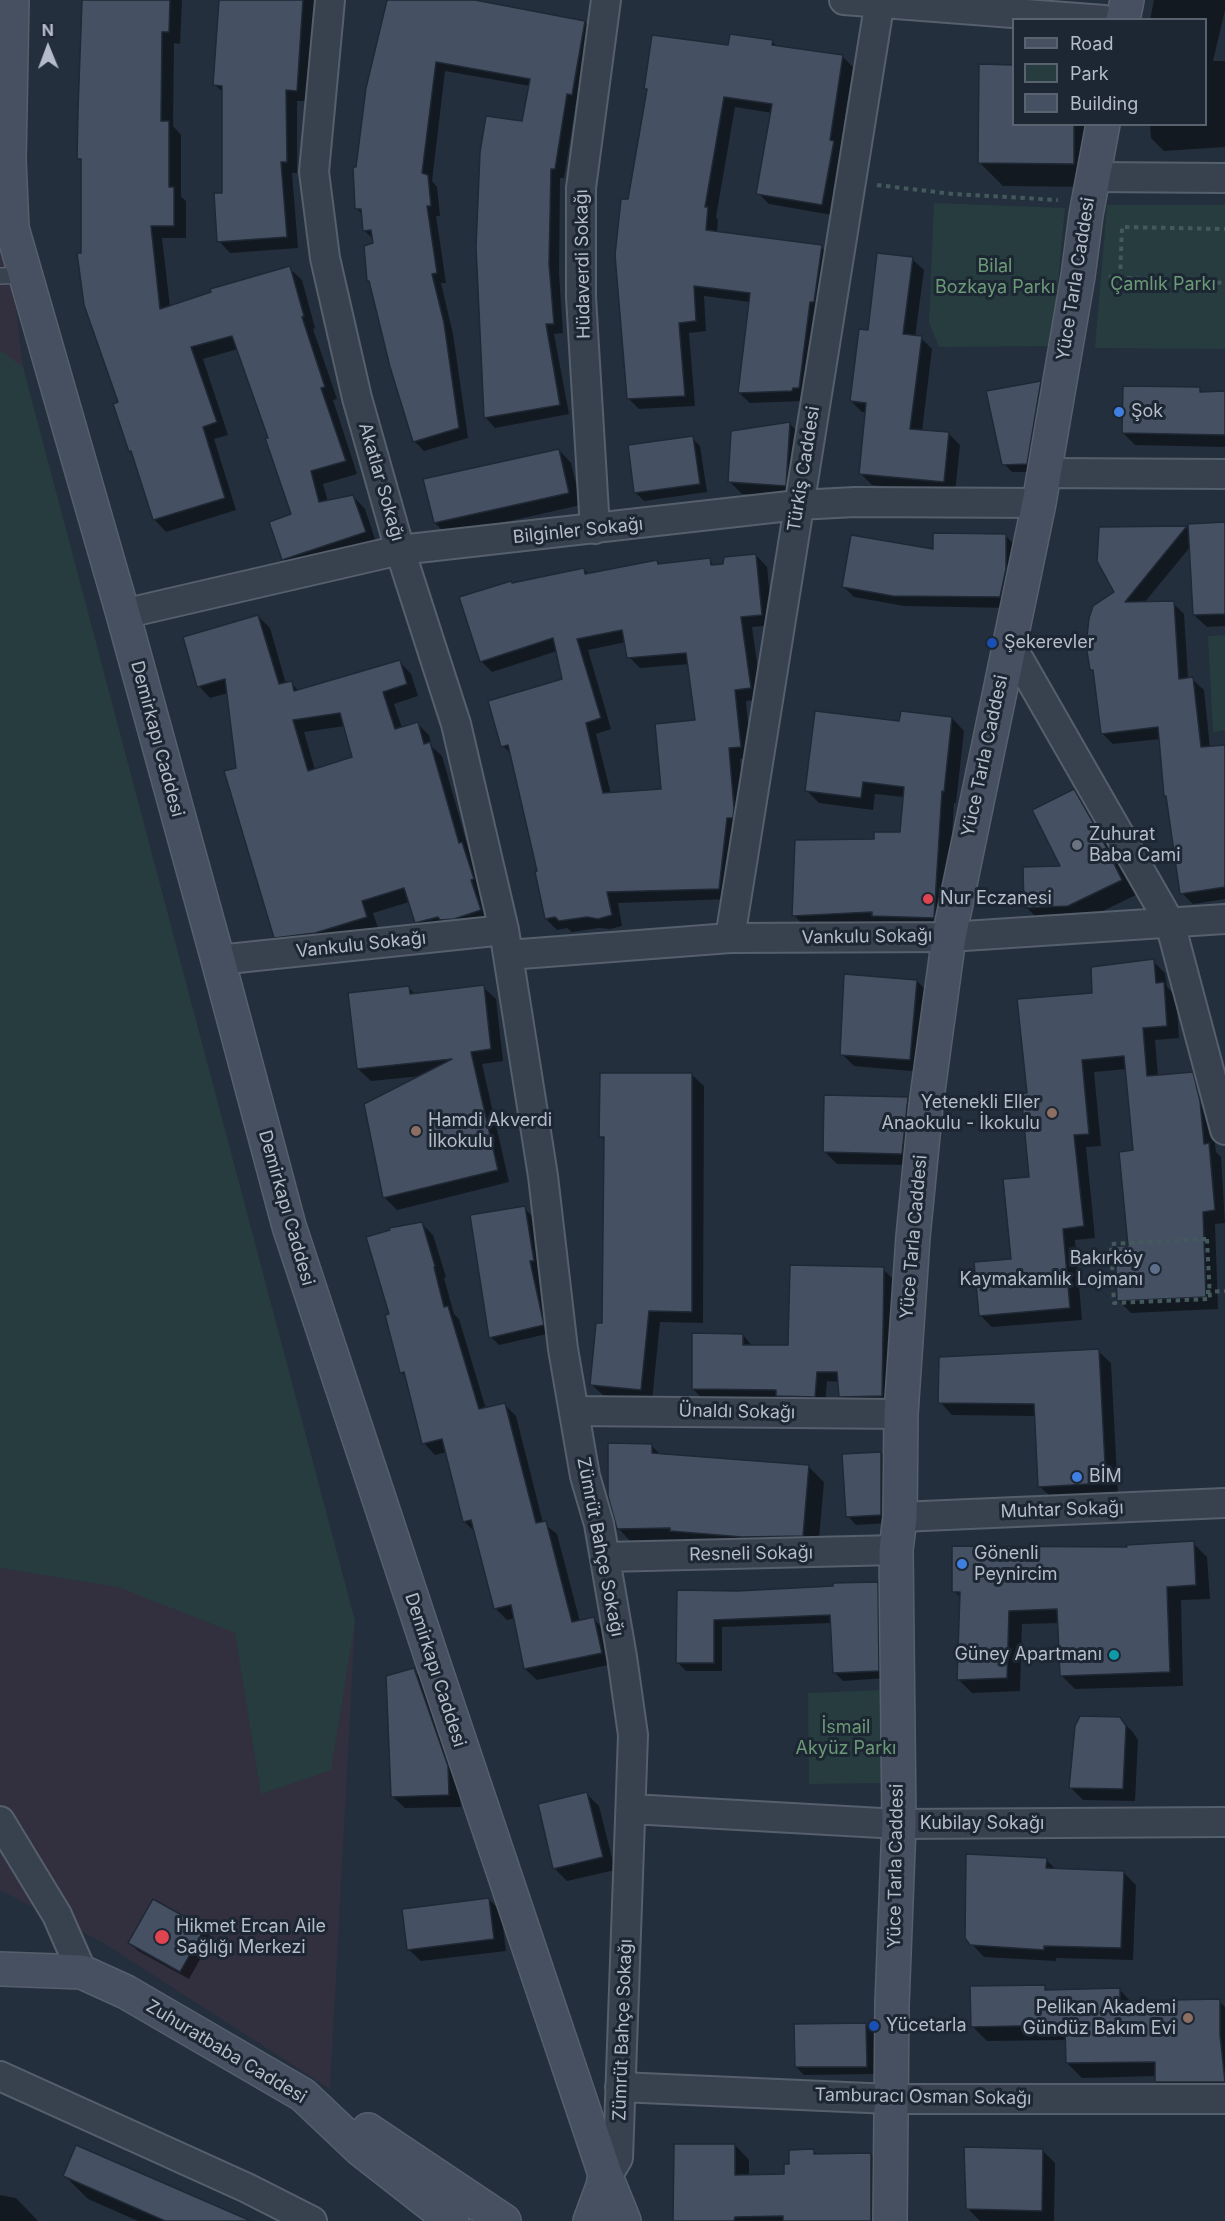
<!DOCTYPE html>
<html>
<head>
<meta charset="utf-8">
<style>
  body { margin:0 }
  #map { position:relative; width:1225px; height:2221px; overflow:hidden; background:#242f3e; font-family:Inter,sans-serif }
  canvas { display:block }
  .legend { position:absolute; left:1012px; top:18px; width:195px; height:108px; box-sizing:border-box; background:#1d2633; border:2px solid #59626f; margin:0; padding:8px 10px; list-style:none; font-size:18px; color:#b4bcc9 }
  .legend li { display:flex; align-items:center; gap:12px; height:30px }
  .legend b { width:30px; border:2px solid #59626f }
  .north { position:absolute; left:18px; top:18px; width:60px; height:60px; -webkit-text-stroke:4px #1d2633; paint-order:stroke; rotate:359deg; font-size:16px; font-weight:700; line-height:24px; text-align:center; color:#b4bcc9 }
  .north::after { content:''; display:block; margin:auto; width:21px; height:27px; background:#b4bcc9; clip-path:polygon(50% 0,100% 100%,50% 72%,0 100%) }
</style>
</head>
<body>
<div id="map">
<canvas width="1225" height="2221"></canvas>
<ul class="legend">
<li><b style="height:8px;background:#465061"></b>Road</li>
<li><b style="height:16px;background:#263c3f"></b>Park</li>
<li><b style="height:16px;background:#455162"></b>Building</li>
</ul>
<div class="north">N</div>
</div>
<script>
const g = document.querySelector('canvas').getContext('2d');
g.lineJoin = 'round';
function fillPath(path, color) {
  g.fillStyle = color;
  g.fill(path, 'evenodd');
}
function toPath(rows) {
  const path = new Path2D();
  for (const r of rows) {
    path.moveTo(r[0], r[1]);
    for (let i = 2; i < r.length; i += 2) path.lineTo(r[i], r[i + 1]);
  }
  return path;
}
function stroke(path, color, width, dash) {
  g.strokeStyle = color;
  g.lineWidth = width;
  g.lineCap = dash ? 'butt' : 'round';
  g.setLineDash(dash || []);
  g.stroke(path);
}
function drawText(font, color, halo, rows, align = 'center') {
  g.font = font + ' Inter,sans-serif';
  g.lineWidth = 6;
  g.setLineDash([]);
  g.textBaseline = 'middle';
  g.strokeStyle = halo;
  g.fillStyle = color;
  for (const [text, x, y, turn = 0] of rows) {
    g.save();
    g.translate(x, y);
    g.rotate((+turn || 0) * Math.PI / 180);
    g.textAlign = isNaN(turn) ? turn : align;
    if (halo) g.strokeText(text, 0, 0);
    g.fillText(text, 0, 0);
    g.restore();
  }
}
fillPath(toPath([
  [0,170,23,367,355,1621,330,2089,102,1942,0,1890]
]), '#32303f');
fillPath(toPath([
  [934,203,1065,208,1052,346,939,347,929,323],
  [1107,205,1225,205,1225,349,1095,348],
  [0,350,23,367,355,1621,331,1770,261,1794,235,1633,118,1587,0,1568],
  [1225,635,1225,730,1213,732,1208,636],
  [881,1690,883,1783,809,1784,808,1693]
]), '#263c3f');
fillPath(toPath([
  [83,0,182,0,180,44,174,43,173,126,181,135,181,197,186,201,186,238,162,238,170,307,289,268,302,280,315,328,313,329,337,399,333,400,357,474,323,484,328,502,353,496,365,509,377,545,296,572,283,559,293,515,269,438,238,349,203,359,228,435,214,439,236,510,166,532,154,519,134,455,130,451,82,254,82,162,79,159,80,50],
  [230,0,324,0,320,22,313,21,308,101,297,101,297,173,292,173,298,248,230,253,219,241,223,194,224,93,215,85],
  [389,0,466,0,585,22,594,32,582,104,576,103,564,178,560,178,559,274,563,333,554,334,569,414,495,428,486,418,478,247,523,123,530,86,445,71,432,181,437,187,440,216,436,216,446,283,441,283,453,334,468,438,424,451,414,441,371,283,368,280,374,240,364,230,363,215,356,208,357,168],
  [1154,0,1225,0,1225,10,1213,61,1225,61,1225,147,1164,151,1151,138,1150,124,1206,124,1206,20,1150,20],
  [772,41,778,47,842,56,853,67,840,150,844,153,832,215,769,204,758,193,772,113,735,107,716,217,718,220,717,233,821,247,832,257,803,401,750,403,739,393,750,302,704,296,706,331,689,333,695,406,639,409,628,398,629,201,648,90,646,88,730,47],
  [1014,124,1097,124,1096,187,1003,186,979,162],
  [912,259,924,270,915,337,921,338,932,349,922,431,949,434,960,445,955,493,872,485,861,474,867,412,862,412,851,401,869,331],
  [1040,383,1048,391,1034,472,1012,472,1004,464],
  [1199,389,1204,393,1225,393,1225,447,1135,445,1123,433],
  [790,424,802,436,798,498,742,494,730,482,733,432],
  [692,438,700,446,707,492,644,501,636,493],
  [559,450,571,463,581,505,447,535,435,523],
  [1225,524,1225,626,1207,627,1194,615,1191,546,1144,603,1173,603,1184,614,1188,679,1192,679,1204,690,1210,748,1225,747,1225,899,1193,904,1182,893,1160,739,1113,744,1102,733,1095,674,1091,669,1116,592,1100,528,1186,527,1190,531],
  [1006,536,1017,547,1011,608,904,606,854,597,844,587,935,551],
  [756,555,767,567,773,625,752,627,762,699,746,701,751,758,740,759,745,820,729,899,618,903,622,926,610,929,599,928,572,932,567,928,557,930,546,919,539,872,512,755,503,746,564,680,557,651,492,672,481,661,513,585,584,569,589,574,657,562,660,565,709,560,715,566],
  [626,642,629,657,640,668,689,664,696,721,663,790,611,794,596,734,611,729,588,650],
  [258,616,270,628,286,684,291,683,299,691,400,662,411,674,418,696,394,704,402,728,417,723,429,735,432,747,442,756,469,851,473,855,491,922,428,934,416,922,409,902,373,913,378,928,328,944,287,949,275,937,238,769,228,693,210,698,199,686],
  [345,726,354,758,315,770,304,732],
  [952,718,964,731,956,803,954,803,946,929,806,928,794,915,875,840,901,834,904,797,875,794,873,810,819,803,806,790,901,723],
  [1074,791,1089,806,1113,849,1136,895,1084,920,1041,922,1026,907,1062,867],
  [1153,961,1165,973,1167,987,1176,996,1179,1038,1155,1040,1158,1077,1192,1074,1205,1086,1212,1115,1216,1152,1221,1157,1225,1223,1215,1224,1218,1309,1131,1313,1118,1300,1129,1247,1135,1152,1127,1069,1094,1072,1101,1146,1086,1147,1095,1238,1075,1240,1082,1320,992,1327,980,1315,1012,1260,1031,1178,1028,1094,1094,995],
  [917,981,929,993,922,1072,854,1066,842,1054],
  [408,987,415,994,483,987,496,999,503,1061,482,1064,509,1182,397,1210,385,1198,366,1105,422,1076,371,1081,358,1069],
  [692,1075,704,1086,703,1323,660,1322,652,1401,604,1396,592,1385,603,1325,606,1142,601,1137],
  [907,1098,920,1111,914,1165,837,1164,824,1151],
  [524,1208,532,1216,541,1269,538,1269,551,1333,499,1345,491,1337],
  [422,1224,433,1235,446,1277,444,1278,454,1314,459,1319,486,1409,505,1405,516,1416,543,1523,557,1534,580,1622,594,1619,605,1631,613,1664,537,1680,525,1669,515,1618,507,1620,495,1608,475,1532,464,1521,447,1452,435,1455,424,1443,407,1378,401,1372,391,1315],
  [883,1269,893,1279,891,1406,850,1406,840,1396,839,1382,827,1381,825,1406,703,1399,693,1389,743,1335,753,1347,790,1347],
  [1098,1351,1111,1363,1118,1495,1052,1498,1039,1486,1036,1416,952,1415,940,1402],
  [651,1445,661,1455,809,1467,824,1482,818,1550,633,1544,618,1528],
  [881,1453,889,1462,889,1523,856,1525,848,1516],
  [1193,1543,1207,1557,1210,1599,1181,1600,1183,1686,1075,1689,1061,1675,1059,1623,1022,1624,1020,1691,972,1693,958,1679,961,1598,954,1591,1128,1549],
  [877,1584,885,1592,886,1678,843,1681,835,1673,832,1623,722,1627,722,1671,686,1671,678,1663,737,1592],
  [413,1670,426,1682,459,1780,461,1807,405,1808,392,1796],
  [1119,1718,1132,1731,1138,1740,1135,1801,1083,1800,1070,1787],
  [587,1794,599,1806,615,1870,567,1881,555,1869],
  [1046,1860,1057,1870,1123,1872,1136,1885,1133,1960,1056,1958,1056,1961,984,1957,972,1944],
  [489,1899,501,1912,506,1951,421,1961,408,1949],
  [204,1930,212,1938,189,1979,138,1951,130,1943],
  [1044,1986,1049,1991,1120,1990,1132,2003,1219,2001,1225,2007,1225,2096,1171,2097,1156,2082,1156,2076,1082,2078,1067,2063,1067,2040,987,2041,972,2026],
  [866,2025,874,2033,875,2074,804,2075,796,2067],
  [735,2145,749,2160,749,2176,786,2176,791,2165,813,2151,818,2155,871,2154,885,2169,886,2221,675,2221],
  [1043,2151,1055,2163,1054,2221,980,2221,968,2209],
  [65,2176,237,2221,138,2221,88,2199],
  [0,2195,16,2198,38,2221,0,2221]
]), '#0007');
const building = toPath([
  [82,0,170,0,169,32,162,32,161,121,169,121,169,187,174,187,174,226,151,226,160,309,211,292,210,289,290,266,304,316,302,317,325,387,321,388,346,461,311,471,319,502,353,495,366,532,282,560,269,522,291,514,265,438,268,438,232,336,191,347,217,422,203,427,225,498,153,520,131,451,129,452,113,404,118,402,84,305,77,253,81,253,81,159,77,159,78,110,82,0],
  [219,0,303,0,297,91,286,90,287,162,281,162,287,237,217,242,214,193,222,193,222,86,213,85,219,0],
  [387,0,475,0,585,21,572,95,567,94,555,169,551,169,549,264,554,324,546,324,560,405,484,418,476,247,480,152,486,116,522,121,530,79,436,62,422,173,428,175,431,206,427,206,437,273,432,274,444,323,459,428,413,442,390,367,369,281,367,281,364,246,373,243,371,230,363,231,361,209,355,209,353,167,356,167,366,88,387,0],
  [730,34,773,40,772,45,843,55,830,140,834,141,822,205,756,194,772,104,724,97,705,207,708,207,706,230,822,245,814,302,810,302,799,388,793,388,792,391,738,393,750,293,694,286,696,321,679,323,685,396,627,399,615,255,621,199,628,199,647,89,644,89,652,35,728,45,730,34],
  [979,64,1014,65,1014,124,1074,124,1074,164,978,163,979,64],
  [877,253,913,257,903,334,922,336,910,429,949,432,944,482,859,474,866,403,850,401,859,329,868,330,877,253],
  [1041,381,1027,464,1002,465,986,391,1041,381],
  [1123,386,1200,387,1200,392,1225,391,1225,435,1122,433,1123,386],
  [790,422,786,486,728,482,731,431,790,422],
  [693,436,700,484,634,493,628,445,693,436],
  [559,449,569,493,434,523,423,479,559,449],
  [1225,522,1225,614,1193,615,1188,524,1225,522],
  [1187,526,1125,602,1174,601,1179,679,1193,677,1201,747,1225,745,1225,887,1180,894,1166,796,1164,796,1158,727,1101,734,1093,670,1090,670,1086,645,1089,618,1093,606,1114,592,1097,561,1099,527,1187,526],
  [933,533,1006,534,1006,569,1000,597,893,596,842,587,851,535,933,549,933,533],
  [756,554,762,615,741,617,751,688,735,690,741,747,729,748,734,808,733,818,727,818,719,889,607,892,612,915,598,919,587,917,559,921,555,917,545,919,535,872,537,871,508,745,501,747,488,701,562,679,553,638,480,662,459,597,511,581,512,583,584,568,585,574,657,560,658,564,710,558,711,565,723,564,724,557,756,554],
  [622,630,627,658,686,653,695,720,655,724,661,789,603,793,586,723,601,718,577,639,622,630],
  [258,615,279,684,292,681,294,691,400,660,407,684,383,692,395,729,418,722,424,744,430,742,459,843,462,842,474,879,471,880,481,910,454,919,440,920,438,917,415,923,404,888,362,901,367,917,315,933,274,938,224,771,236,768,225,679,197,687,183,637,258,615],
  [340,713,352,757,308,771,293,720,340,713],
  [815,711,899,721,901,711,952,717,944,792,942,791,934,918,872,916,872,912,792,916,795,840,874,839,874,832,900,832,904,787,863,782,861,798,805,791,815,711],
  [1074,789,1099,833,1122,880,1068,906,1024,908,1023,867,1060,866,1032,810,1074,789],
  [1154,959,1156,983,1164,982,1167,1026,1143,1028,1147,1076,1193,1072,1200,1101,1204,1144,1209,1143,1215,1210,1203,1212,1206,1297,1117,1301,1115,1246,1128,1246,1119,1152,1133,1150,1124,1056,1082,1060,1089,1134,1074,1135,1084,1226,1063,1229,1070,1308,979,1316,974,1262,1011,1259,1003,1179,1029,1177,1021,1093,1027,1093,1017,999,1092,993,1091,967,1154,959],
  [844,974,917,980,910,1060,840,1055,844,974],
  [484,985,491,1049,471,1052,498,1170,383,1198,364,1104,452,1059,357,1069,348,993,409,986,410,994,484,985],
  [600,1073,692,1073,692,1312,649,1311,641,1390,590,1385,596,1323,602,1323,604,1137,599,1137,600,1073],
  [824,1095,908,1097,902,1154,823,1152,824,1095],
  [525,1206,534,1261,530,1261,544,1325,489,1338,470,1215,525,1206],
  [422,1222,435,1266,434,1267,444,1307,448,1306,479,1409,505,1403,536,1523,546,1521,572,1622,594,1617,602,1653,524,1669,511,1605,494,1609,471,1520,463,1522,442,1439,422,1444,404,1372,400,1373,385,1315,389,1314,366,1237,390,1230,389,1228,422,1222],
  [790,1265,884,1267,882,1396,839,1397,837,1372,817,1372,815,1397,776,1396,776,1390,692,1389,692,1333,743,1334,743,1345,788,1345,790,1265],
  [1099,1349,1106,1483,1038,1487,1034,1404,938,1403,939,1357,1099,1349],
  [608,1443,652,1444,652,1453,809,1465,803,1536,742,1537,670,1531,670,1528,617,1529,608,1496,608,1443],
  [881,1452,881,1515,846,1517,842,1454,881,1452],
  [1194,1541,1196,1585,1167,1587,1170,1672,1060,1676,1057,1609,1009,1611,1007,1678,957,1680,960,1592,952,1592,952,1546,1127,1547,1126,1545,1194,1541],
  [878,1582,879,1671,833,1673,830,1615,714,1620,714,1663,676,1663,677,1590,737,1591,833,1586,833,1583,878,1582],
  [414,1668,448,1766,449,1795,391,1797,386,1676,414,1668],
  [1080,1716,1120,1717,1126,1726,1123,1789,1069,1788,1075,1726,1080,1716],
  [587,1792,603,1857,553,1869,538,1804,587,1792],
  [966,1854,1047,1858,1046,1868,1124,1871,1121,1948,1044,1946,1044,1950,970,1945,965,1938,966,1854],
  [489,1898,494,1939,407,1950,402,1909,489,1898],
  [153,1899,205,1928,180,1972,128,1943,153,1899],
  [1045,1985,1045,1990,1120,1988,1120,2001,1220,1999,1220,2035,1225,2082,1155,2082,1155,2062,1066,2063,1065,2025,971,2027,970,1986,1045,1985],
  [866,2023,867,2067,795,2067,794,2024,866,2023],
  [674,2144,735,2144,735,2175,784,2174,784,2164,789,2164,789,2150,814,2149,814,2154,871,2153,871,2221,783,2221,783,2216,735,2217,734,2221,673,2221,674,2144],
  [76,2145,251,2221,165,2221,63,2176,76,2145],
  [964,2147,1043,2149,1042,2211,966,2209,964,2147]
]);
fillPath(building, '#455162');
stroke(building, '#1f2835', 1.5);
const lane = toPath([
  [0,276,26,275]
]);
const street = toPath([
  [330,0,314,172,325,258,357,398,400,550,456,724,504,930,543,1176,563,1349,585,1476,599,1524,622,1657,633,1735,618,2158,612,2168,605,2174],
  [844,0,1104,20],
  [1093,177,1225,178],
  [1044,473,1225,474],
  [595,529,581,297,581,188,606,0],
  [123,614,400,550,798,505,855,502,1039,503],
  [1009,642,1170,923,1225,1130],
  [730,938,880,0],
  [508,955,730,938,949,937,1225,919],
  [218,960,504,930],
  [574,1411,901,1414],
  [900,1517,1225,1503],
  [605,1557,896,1550],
  [631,1809,899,1824,1225,1822],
  [0,1821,57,1915,82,1972],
  [0,2076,247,2188,312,2221],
  [620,2087,891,2099,1225,2099]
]);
const secondary = toPath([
  [12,0,9,160,12,228,123,614,218,960,289,1226,431,1656,605,2174,624,2221],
  [1123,20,1127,0],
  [0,1969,82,1972,126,1992,303,2095,360,2149,452,2221],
  [368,2130,504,2221],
  [590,2221,603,2186,605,2174],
  [890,2221,892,2005,899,1824,896,1550,900,1517,901,1414,913,1237,926,1105,949,937,1039,503,1078,276,1086,215,1103,124]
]);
stroke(lane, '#565f6c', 18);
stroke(street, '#565f6c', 32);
stroke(secondary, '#565f6c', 36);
stroke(toPath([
  [877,185,953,194,1058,200],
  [1109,277,1225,283],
  [1120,278,1122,227,1225,229],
  [1207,1239,1210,1299,1114,1303,1111,1244,1207,1239],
  [1206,1292,1225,1291]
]), '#44595c', 4, [4.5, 4.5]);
stroke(lane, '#38414e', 15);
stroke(street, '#38414e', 28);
stroke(secondary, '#465061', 33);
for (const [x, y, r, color] of [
  [1119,412,6,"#3f7fe0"],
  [992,643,6,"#1a4fb4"],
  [1077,845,6,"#6b7280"],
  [928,899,6,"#e0444e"],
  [1052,1113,6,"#8d6e63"],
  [416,1131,6,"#8d6e63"],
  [1155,1269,6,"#5c6f8a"],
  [1077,1477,6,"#3f7fe0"],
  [962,1564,6,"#3f7fe0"],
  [1114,1655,6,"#0f9aa8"],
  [162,1937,8,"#e0444e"],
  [1188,2018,6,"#8d6e63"],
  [874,2026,6,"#1a4fb4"]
]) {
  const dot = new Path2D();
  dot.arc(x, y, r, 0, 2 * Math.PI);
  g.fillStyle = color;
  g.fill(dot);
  stroke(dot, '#1d2633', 2);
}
drawText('18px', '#b4bcc9', '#1d2633', [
  ["Hüdaverdi Sokağı",583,264,-91],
  ["Yüce Tarla Caddesi",1076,279,-81],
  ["Türkiş Caddesi",804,469,-81],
  ["Akatlar Sokağı",381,482,74],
  ["Bilginler Sokağı",578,531,-6],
  ["Demirkapı Caddesi",157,739,75],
  ["Yüce Tarla Caddesi",985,756,-78],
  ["Vankulu Sokağı",867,937,-1],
  ["Vankulu Sokağı",361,945,-6],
  ["Demirkapı Caddesi",286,1208,74],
  ["Yüce Tarla Caddesi",914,1237,-85],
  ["Ünaldı Sokağı",737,1412,1],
  ["Muhtar Sokağı",1062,1510,-2],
  ["Zümrüt Bahçe Sokağı",600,1547,79],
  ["Resneli Sokağı",751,1554,-1],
  ["Demirkapı Caddesi",435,1670,72],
  ["Kubilay Sokağı",982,1824],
  ["Yüce Tarla Caddesi",896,1866,-89],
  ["Zümrüt Bahçe Sokağı",623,2030,-88],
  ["Zuhuratbaba Caddesi",226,2052,31],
  ["Tamburacı Osman Sokağı",923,2097,1]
]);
drawText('18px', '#6b9a76', '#1d2633', [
  ["Bilal",995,267],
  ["Bozkaya Parkı",995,288],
  ["Çamlık Parkı",1163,285],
  ["İsmail",846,1728],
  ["Akyüz Parkı",846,1749]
]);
drawText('18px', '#b4bcc9', '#1d2633', [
  ["Şok",1131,412],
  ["Şekerevler",1004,643],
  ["Zuhurat",1089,835],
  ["Baba Cami",1089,856],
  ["Nur Eczanesi",940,899],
  ["Yetenekli Eller",1040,1103,"right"],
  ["Anaokulu - İkokulu",1040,1124,"right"],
  ["Hamdi Akverdi",428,1121],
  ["İlkokulu",428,1142],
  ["Bakırköy",1143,1259,"right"],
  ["Kaymakamlık Lojmanı",1143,1280,"right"],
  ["BİM",1089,1477],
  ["Gönenli",974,1554],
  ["Peynircim",974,1575],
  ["Güney Apartmanı",1102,1655,"right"],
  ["Hikmet Ercan Aile",176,1927],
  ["Sağlığı Merkezi",176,1948],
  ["Pelikan Akademi",1176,2008,"right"],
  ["Gündüz Bakım Evi",1176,2029,"right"],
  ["Yücetarla",886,2026]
], 'left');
</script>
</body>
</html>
